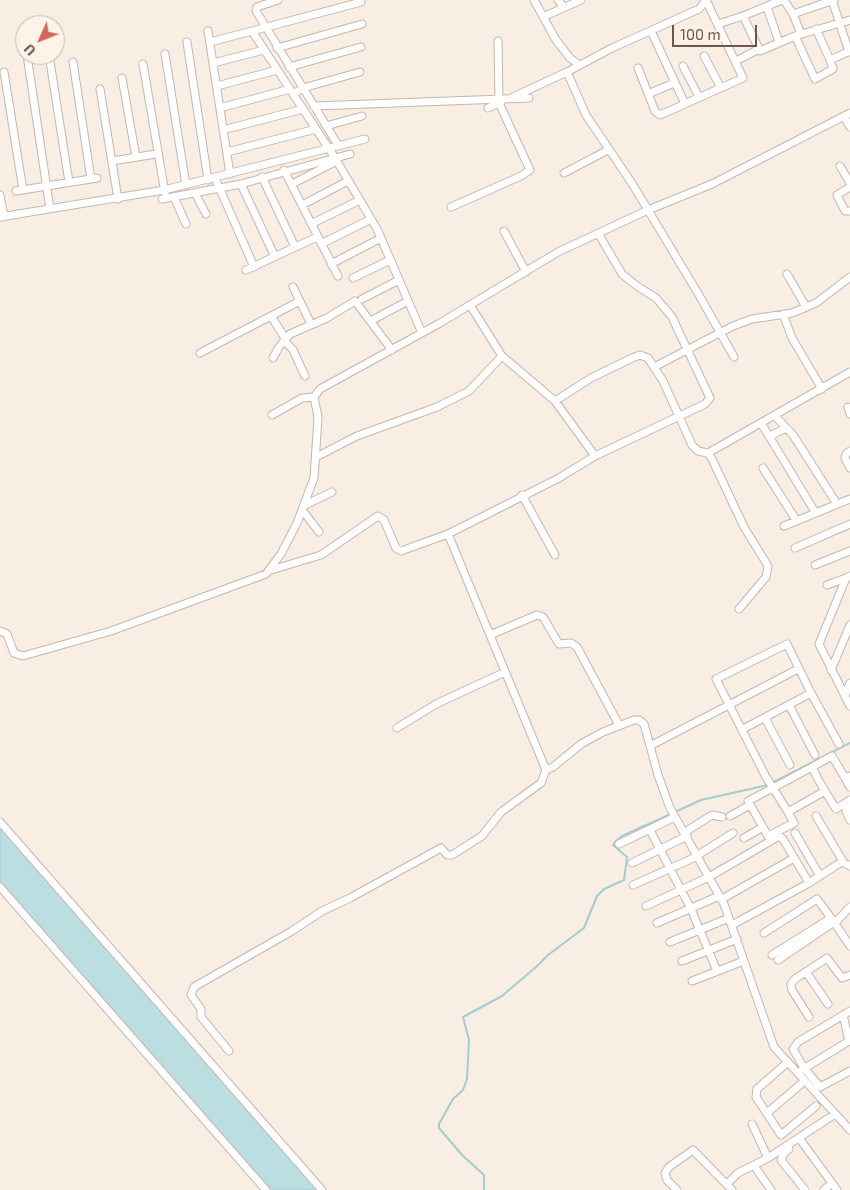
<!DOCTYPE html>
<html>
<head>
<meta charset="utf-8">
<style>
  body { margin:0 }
  #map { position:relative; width:850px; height:1190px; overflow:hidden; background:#f9eee3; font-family:"Exo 2",sans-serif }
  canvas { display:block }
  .north { position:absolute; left:15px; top:15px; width:50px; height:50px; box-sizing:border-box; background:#fcf3e9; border:1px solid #c3b4ab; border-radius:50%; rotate:226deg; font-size:14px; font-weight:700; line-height:20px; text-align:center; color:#6e554d }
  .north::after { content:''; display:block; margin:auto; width:18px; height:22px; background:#d56557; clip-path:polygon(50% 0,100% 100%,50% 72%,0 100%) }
  .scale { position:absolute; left:672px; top:25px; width:85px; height:22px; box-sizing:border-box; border:2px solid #6e554d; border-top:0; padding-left:6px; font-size:15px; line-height:18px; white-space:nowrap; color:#6e554d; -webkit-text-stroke:4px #fcf3e9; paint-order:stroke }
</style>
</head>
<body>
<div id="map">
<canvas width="850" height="1190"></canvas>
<div class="north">U</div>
<div class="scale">100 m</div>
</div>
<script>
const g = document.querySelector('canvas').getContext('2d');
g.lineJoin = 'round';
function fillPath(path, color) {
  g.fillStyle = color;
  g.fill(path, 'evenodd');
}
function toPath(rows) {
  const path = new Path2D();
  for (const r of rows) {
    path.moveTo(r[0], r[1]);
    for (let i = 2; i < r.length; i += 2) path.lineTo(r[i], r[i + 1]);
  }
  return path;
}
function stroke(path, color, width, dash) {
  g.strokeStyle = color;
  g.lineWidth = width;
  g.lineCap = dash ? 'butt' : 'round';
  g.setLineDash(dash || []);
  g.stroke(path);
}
const water = toPath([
  [0,823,323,1190,268,1190,0,892,0,823]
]);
fillPath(water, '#bbdee0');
stroke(water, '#a2ced0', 1);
stroke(toPath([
  [772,783,850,743],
  [675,812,701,800,768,785],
  [484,1190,484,1175,462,1155,439,1128,439,1124,453,1099,463,1090,467,1079,469,1040,463,1017,502,996,536,967,548,955,584,928,597,896,604,889,624,880,627,857,613,845,615,842,622,836,671,814]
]), '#a2ced0', 2);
const street = toPath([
  [278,0,257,7,256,11,338,145],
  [534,0,556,40,570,58,578,64],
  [558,0,564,7],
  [706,0,699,9,612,48,567,72,586,115,633,185,699,295,734,357],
  [782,0,743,16,760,51,795,36],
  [784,0,793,14,834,0],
  [832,0,849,52],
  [767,7,779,42],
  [793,14,801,34],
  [543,17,581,0],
  [850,20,795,36,815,79,833,69,830,60,850,51],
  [718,24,743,16],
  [816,29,830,60],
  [208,31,230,174],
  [252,31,361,2],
  [651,31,685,104],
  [187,42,208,180],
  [210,42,252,31,335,158,377,229,422,333],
  [277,48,362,24],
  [165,54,186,185],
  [27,55,50,209],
  [49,55,69,182],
  [704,56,721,88],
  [736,61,757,50],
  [73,62,91,179],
  [213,63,264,50],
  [143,64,165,193],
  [683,66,699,97],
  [289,67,361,47],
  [638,68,655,111,660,115,743,78,706,0],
  [4,72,23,190],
  [122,78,136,157],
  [217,86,277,70],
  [100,89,118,199],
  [293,94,303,88,360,72],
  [648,94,674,83],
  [513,97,567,72],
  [314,106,529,98],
  [220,108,290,89],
  [488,108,501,102],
  [844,116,850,127],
  [326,126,362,116],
  [223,130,303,109],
  [227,152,316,129],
  [112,161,156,154],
  [840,166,850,183],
  [284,170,338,276],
  [564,173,608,150],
  [262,177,295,247],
  [215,178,254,267],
  [241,184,275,257],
  [292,184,337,161],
  [850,187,837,195,845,211,850,211],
  [16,191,97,178],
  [195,193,206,214],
  [0,195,4,217],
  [174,197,186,224],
  [162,199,241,184,350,154],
  [302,205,348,181],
  [451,207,521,176,530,170,499,103,498,41],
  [0,217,164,190,365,139],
  [311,224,360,200],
  [504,231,526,272],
  [598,233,622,274,637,286,656,298,672,317,710,398,705,404,595,456,559,478,448,534,546,770,553,767,581,744,603,732,634,720,639,720,644,724,658,775,670,808,724,904,774,1047,850,1130],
  [321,244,371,219],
  [331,264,381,238],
  [246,270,317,237],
  [787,274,806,307],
  [353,278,390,260],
  [293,287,311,324],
  [362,299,399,280],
  [470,305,502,356,555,401,591,378,632,358,640,355,648,358,663,381,692,445,698,451,708,453,712,459,744,527,768,566,766,577,739,609],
  [783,314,792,338,822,389],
  [271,316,300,301],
  [374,319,408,301],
  [284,340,293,350,305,376],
  [200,353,271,316,285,338],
  [273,358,279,347,290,334,327,318,355,301,392,350],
  [656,366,733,326,752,319,792,313,816,303,850,277],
  [555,401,595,456],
  [848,407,850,414],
  [272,415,302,398,314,397],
  [775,416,793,435,837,504],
  [761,423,815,512],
  [770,436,786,428],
  [850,451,846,454,845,458,850,468],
  [708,453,850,372],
  [316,457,357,436,437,407,469,391,502,356],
  [763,468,796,520],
  [522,495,555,555],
  [305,505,332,492],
  [303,511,319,532],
  [784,526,850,499],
  [795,548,850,524],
  [815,565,850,551],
  [271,570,321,555,378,516,384,520,396,548,401,551,448,534],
  [850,576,846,578,819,644,850,706],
  [827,585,846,578],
  [0,631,7,634,14,653,23,656,111,631,266,574,281,554,297,523,314,478,318,417,314,397,320,389,440,323,558,252,648,210,712,184,850,113],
  [490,635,537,615,543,617,559,644,571,643,577,647,619,725],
  [831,670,850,625],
  [845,696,850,683],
  [789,705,815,755],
  [765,718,790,765],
  [397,728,436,704,505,672],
  [743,729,811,693,839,744],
  [650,746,798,669],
  [812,767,832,756,845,778],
  [850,776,845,778,850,787],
  [825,791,836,809,850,800],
  [850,807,846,811,850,820],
  [788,812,794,823,768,836,748,801,773,788,812,767,819,781,825,791,788,812,773,788,766,777,716,679,787,644,811,693],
  [730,816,750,805],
  [816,816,844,863,850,866],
  [0,822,322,1190],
  [650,830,691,909,717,971],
  [685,832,712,815,722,817],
  [795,833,820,876],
  [744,838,763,827],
  [619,844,675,817],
  [698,855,733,833],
  [632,863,687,836],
  [633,885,698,856],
  [0,887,266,1190],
  [722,899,794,858],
  [646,906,709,877,779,836,783,839,809,883],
  [657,923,719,896],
  [835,923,850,907],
  [732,925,809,883,843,861],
  [764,933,817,899,834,922],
  [670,942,729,918],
  [772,955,831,918],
  [778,960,834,922,850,946],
  [682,961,737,939],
  [806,972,828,1004],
  [692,981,741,962],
  [850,1011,798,1042,793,1049,804,1068,820,1087,850,1071],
  [809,1017,792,990,791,984,795,979,827,958,842,978,850,975],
  [229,1051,201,1017,201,1009,191,995,194,987,292,931,322,911,350,898,441,848,447,855,452,855,482,836,501,812,541,783,546,770],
  [788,1062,757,1089,756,1097,781,1135,816,1106],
  [802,1070,849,1041,843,1015],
  [767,1113,801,1084],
  [752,1124,768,1158],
  [799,1138,832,1183],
  [789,1149,784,1153,781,1160,805,1190],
  [757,1170,771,1190],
  [727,1184,738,1173,768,1158,835,1114],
  [677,1190,667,1180,665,1173,669,1167,693,1150,732,1190],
  [824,1190,832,1183,837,1190]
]);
stroke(street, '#c8b5ac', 9);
stroke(street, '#fff', 7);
</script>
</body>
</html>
